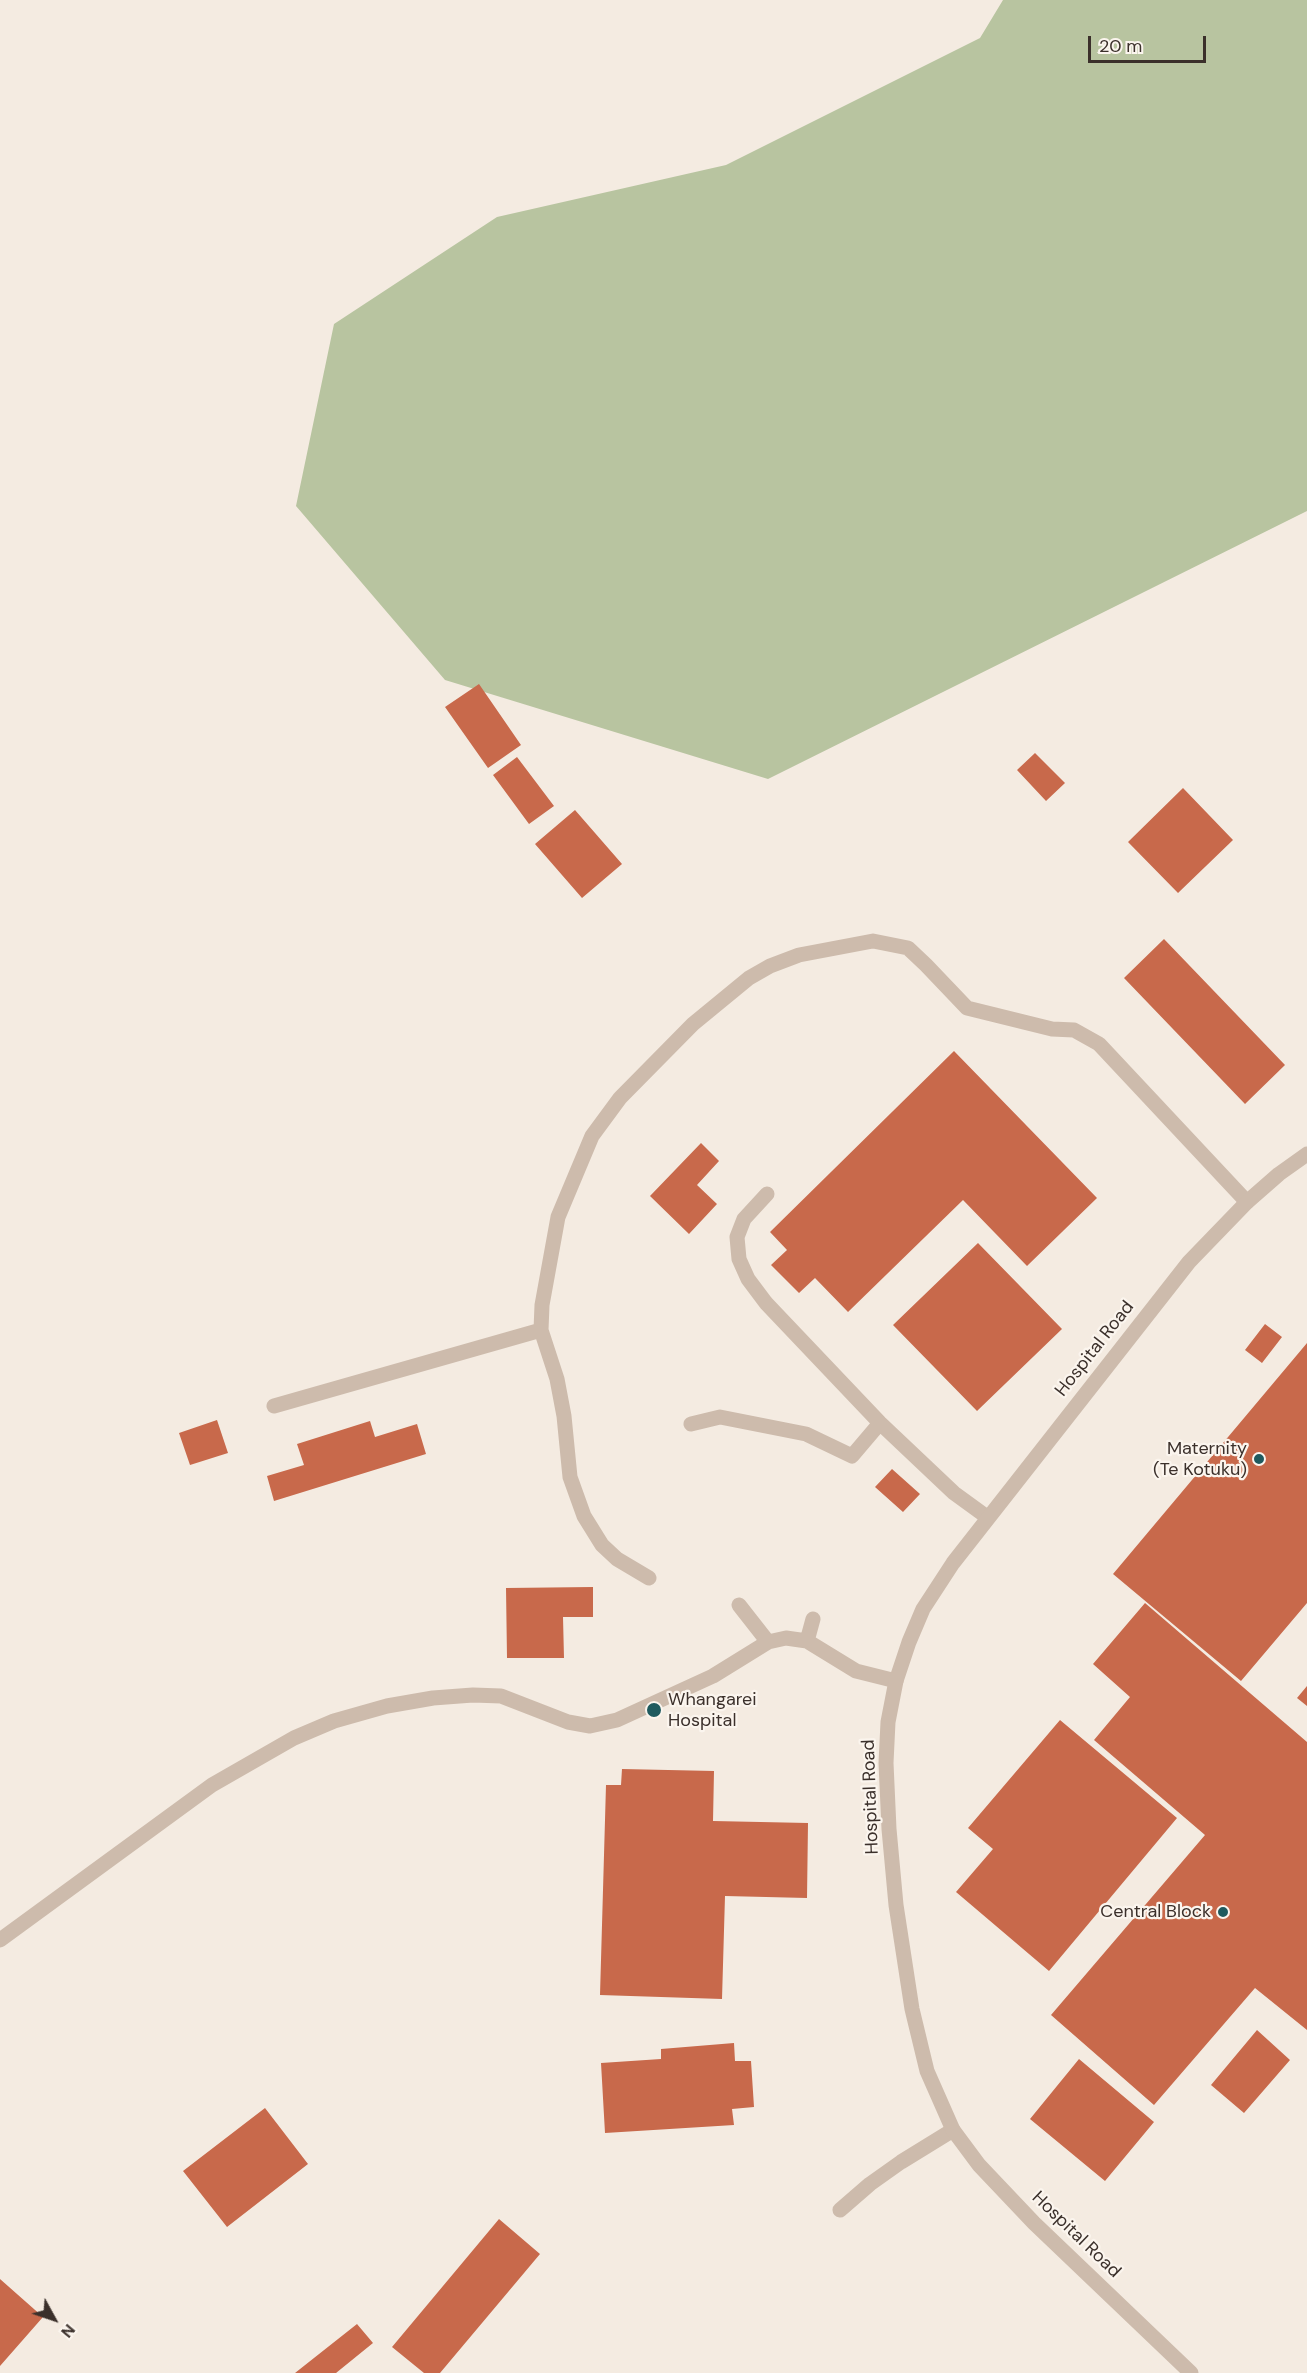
<!DOCTYPE html>
<html>
<head>
<meta charset="utf-8">
<style>
  body { margin:0 }
  #map { position:relative; width:1307px; height:2373px; overflow:hidden; background:#f4ebe1; font-family:"DM Sans",sans-serif }
  canvas { display:block }
  .north { position:absolute; left:24px; top:2289px; width:60px; height:60px; -webkit-text-stroke:4px #fbf5ee; paint-order:stroke; rotate:130deg; font-size:16px; font-weight:700; line-height:24px; text-align:center; color:#3b302b }
  .north::after { content:''; display:block; margin:auto; width:21px; height:27px; background:#3b302b; clip-path:polygon(50% 0,100% 100%,50% 72%,0 100%) }
  .scale { position:absolute; left:1088px; top:36px; width:118px; height:27px; box-sizing:border-box; border:3px solid #3b302b; border-top:0; padding-left:8px; font-size:18px; line-height:21px; white-space:nowrap; color:#3b302b; -webkit-text-stroke:4px #fbf5ee; paint-order:stroke }
</style>
</head>
<body>
<div id="map">
<canvas width="1307" height="2373"></canvas>
<div class="north">N</div>
<div class="scale">20 m</div>
</div>
<script>
const g = document.querySelector('canvas').getContext('2d');
g.lineJoin = 'round';
function fillPath(path, color) {
  g.fillStyle = color;
  g.fill(path, 'evenodd');
}
function toPath(rows) {
  const path = new Path2D();
  for (const r of rows) {
    path.moveTo(r[0], r[1]);
    for (let i = 2; i < r.length; i += 2) path.lineTo(r[i], r[i + 1]);
  }
  return path;
}
function stroke(path, color, width, dash) {
  g.strokeStyle = color;
  g.lineWidth = width;
  g.lineCap = dash ? 'butt' : 'round';
  g.setLineDash(dash || []);
  g.stroke(path);
}
function drawText(font, color, halo, rows, align = 'center') {
  g.font = font + ' "DM Sans",sans-serif';
  g.lineWidth = 4.5;
  g.setLineDash([]);
  g.textBaseline = 'middle';
  g.strokeStyle = halo;
  g.fillStyle = color;
  for (const [text, x, y, turn = 0] of rows) {
    g.save();
    g.translate(x, y);
    g.rotate((+turn || 0) * Math.PI / 180);
    g.textAlign = isNaN(turn) ? turn : align;
    if (halo) g.strokeText(text, 0, 0);
    g.fillText(text, 0, 0);
    g.restore();
  }
}
fillPath(toPath([
  [1003,0,1307,0,1307,511,768,779,445,680,296,506,334,324,497,217,726,165,980,38]
]), '#b8c4a0');
fillPath(toPath([
  [479,684,521,745,488,768,445,707],
  [1035,753,1065,783,1046,801,1017,770],
  [517,757,554,806,529,824,493,775],
  [1183,788,1233,840,1178,893,1128,842],
  [575,810,622,864,582,898,535,844],
  [1164,939,1285,1065,1245,1104,1124,978],
  [954,1051,1097,1198,1027,1266,963,1200,848,1312,815,1278,799,1293,771,1265,787,1250,770,1232],
  [701,1143,719,1161,697,1185,717,1204,689,1234,650,1196],
  [978,1243,1062,1329,977,1411,893,1325],
  [1265,1324,1282,1337,1262,1363,1245,1350],
  [1307,1343,1307,1603,1241,1681,1113,1574],
  [217,1420,228,1453,190,1465,179,1433],
  [370,1421,375,1437,417,1424,426,1454,274,1501,267,1476,304,1465,297,1444],
  [892,1469,920,1494,903,1512,875,1487],
  [593,1587,593,1617,563,1617,564,1658,507,1658,506,1588],
  [1145,1603,1307,1742,1307,2030,1255,1988,1154,2105,1051,2015,1205,1835,1094,1740,1130,1697,1093,1664],
  [1307,1686,1307,1706,1297,1698],
  [1060,1720,1177,1818,1049,1971,956,1892,993,1849,968,1828],
  [622,1769,714,1771,713,1821,808,1823,807,1898,725,1896,722,1999,600,1995,606,1785,621,1785],
  [1257,2030,1290,2060,1244,2113,1211,2085],
  [734,2043,735,2061,751,2061,754,2107,732,2109,734,2125,605,2133,601,2063,661,2059,661,2049],
  [1079,2059,1154,2122,1105,2181,1030,2119],
  [265,2108,308,2164,227,2227,183,2171],
  [499,2219,540,2254,440,2373,424,2373,392,2347],
  [0,2279,43,2317,0,2366],
  [357,2324,373,2343,336,2373,295,2373]
]), '#c8694b');
stroke(toPath([
  [767,1194,744,1219,737,1237,739,1259,748,1279,766,1303,880,1423,954,1493,987,1517],
  [274,1406,541,1330],
  [691,1424,720,1417,806,1434,852,1456,880,1423],
  [649,1578,617,1559,602,1545,584,1516,570,1477,564,1416,557,1379,541,1330,542,1305,558,1217,592,1136,620,1098,693,1024,749,978,770,966,799,955,873,941,908,948,926,965,967,1008,1052,1029,1074,1030,1099,1044,1247,1202],
  [739,1605,768,1642],
  [807,1641,813,1619],
  [0,1940,212,1785,294,1738,334,1721,387,1706,433,1698,473,1695,501,1696,568,1722,590,1726,617,1720,713,1676,768,1642,786,1638,807,1641,856,1671,896,1681],
  [840,2210,870,2184,901,2162,953,2130]
]), '#cdbbac', 15);
stroke(toPath([
  [1191,2373,1034,2223,979,2165,953,2130,927,2071,912,2009,896,1905,889,1829,886,1763,888,1722,896,1681,909,1642,923,1609,953,1563,1189,1262,1247,1202,1279,1174,1307,1154]
]), '#cdbbac', 15);
for (const [x, y, r, color] of [
  [1259,1459,6,"#1f5a5e"],
  [654,1710,8,"#1f5a5e"],
  [1223,1912,6,"#1f5a5e"]
]) {
  const dot = new Path2D();
  dot.arc(x, y, r, 0, 2 * Math.PI);
  g.fillStyle = color;
  g.fill(dot);
  stroke(dot, '#fbf5ee', 2);
}
drawText('18px', '#3b302b', '#fbf5ee', [
  ["Hospital Road",1095,1349,-52],
  ["Hospital Road",871,1797,-92],
  ["Hospital Road",1076,2235,44]
]);
drawText('18px', '#3b302b', '#fbf5ee', [
  ["Maternity",1247,1449],
  ["(Te Kotuku)",1247,1470],
  ["Whangarei",668,1700,"left"],
  ["Hospital",668,1721,"left"],
  ["Central Block",1211,1912]
], 'right');
</script>
</body>
</html>
